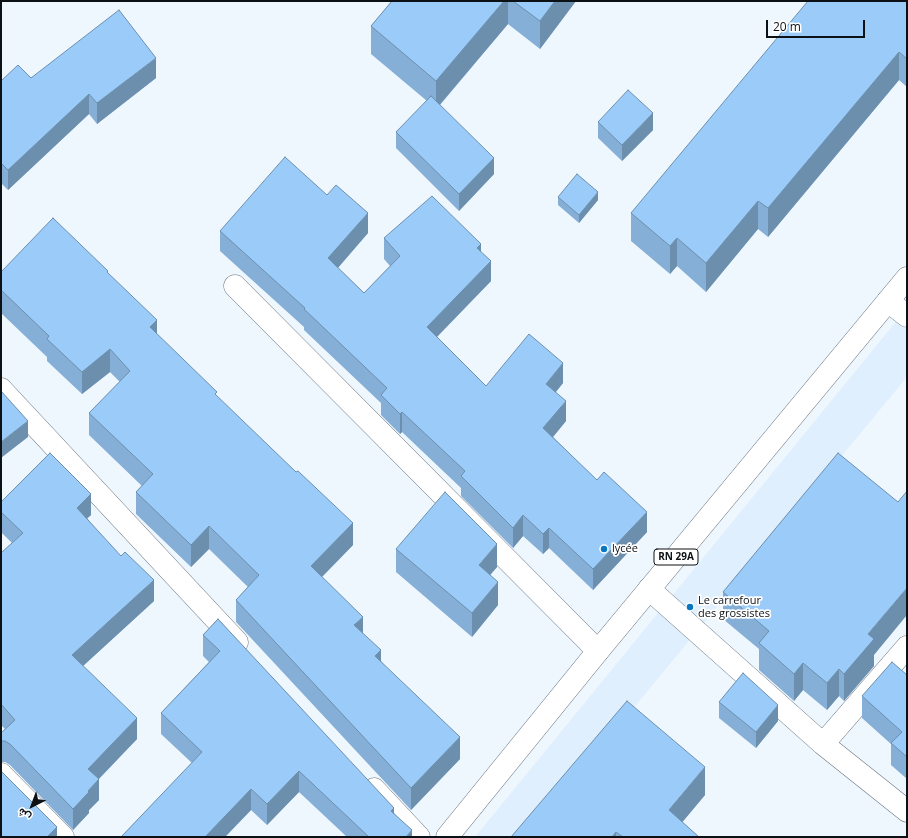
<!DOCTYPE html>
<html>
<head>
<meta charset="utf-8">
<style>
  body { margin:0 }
  #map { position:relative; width:908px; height:838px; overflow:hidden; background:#eff7fe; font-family:"Open Sans",Vazirmatn,sans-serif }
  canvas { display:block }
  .frame { position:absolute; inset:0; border:2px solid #0c1115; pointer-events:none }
  .north { position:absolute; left:12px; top:786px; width:40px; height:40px; -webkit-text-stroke:3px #fff; paint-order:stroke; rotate:222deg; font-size:11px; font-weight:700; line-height:16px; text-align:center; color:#0c1115 }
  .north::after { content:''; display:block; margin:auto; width:14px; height:18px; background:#0c1115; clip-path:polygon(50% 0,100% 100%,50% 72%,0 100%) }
  .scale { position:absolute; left:766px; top:20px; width:99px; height:18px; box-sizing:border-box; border:2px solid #0c1115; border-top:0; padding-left:5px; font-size:12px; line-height:14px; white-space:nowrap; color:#0c1115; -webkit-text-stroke:3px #fff; paint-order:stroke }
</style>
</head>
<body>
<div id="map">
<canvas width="908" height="838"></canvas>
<div class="frame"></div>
<div class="north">ش</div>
<div class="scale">20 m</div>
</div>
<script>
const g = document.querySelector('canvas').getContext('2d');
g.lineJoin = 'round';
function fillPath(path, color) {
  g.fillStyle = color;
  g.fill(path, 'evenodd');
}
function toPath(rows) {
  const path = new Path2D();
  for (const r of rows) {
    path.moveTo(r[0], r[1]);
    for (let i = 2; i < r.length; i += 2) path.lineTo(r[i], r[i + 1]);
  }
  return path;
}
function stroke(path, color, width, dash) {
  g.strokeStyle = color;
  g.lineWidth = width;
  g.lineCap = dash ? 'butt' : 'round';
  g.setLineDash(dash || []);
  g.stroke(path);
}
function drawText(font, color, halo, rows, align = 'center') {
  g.font = font + ' "Open Sans",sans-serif';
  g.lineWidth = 3.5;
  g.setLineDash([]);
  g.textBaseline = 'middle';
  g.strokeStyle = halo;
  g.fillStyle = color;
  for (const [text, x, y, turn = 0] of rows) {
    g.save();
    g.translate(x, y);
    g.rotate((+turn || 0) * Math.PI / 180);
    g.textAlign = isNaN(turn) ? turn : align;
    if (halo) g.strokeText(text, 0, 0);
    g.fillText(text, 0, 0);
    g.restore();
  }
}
fillPath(toPath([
  [907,308,907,377,527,837,475,837]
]), '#e0effd');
const minor = toPath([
  [235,286,598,651],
  [888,301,907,316],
  [1,389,237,642],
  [649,589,823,744,907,811],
  [823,744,907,647],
  [1,774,63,837],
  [374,789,419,837]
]);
const major = toPath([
  [447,837,598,651,907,278]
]);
stroke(minor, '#69747f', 23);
stroke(major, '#69747f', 23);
stroke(minor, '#fff', 22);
stroke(major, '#fff', 22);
fillPath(toPath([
  [392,1,576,1,540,49,508,24,440,105,494,174,459,211,396,148,396,132,427,101,371,54,371,26],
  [907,1,907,87,899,80,768,237,758,229,706,292,677,266,670,274,631,241,631,213],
  [31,78,156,78,97,124,89,114,8,190,1,183,1,81],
  [598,122,653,130,622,161,598,138],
  [327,195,368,233,338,268,364,293,390,266,384,259,384,238,481,251,491,281,437,337,486,386,563,383,556,392,566,421,553,437,647,532,593,590,549,548,543,554,523,536,513,548,461,496,461,488,402,432,400,434,381,415,381,403,304,330,304,327,220,251,220,231],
  [558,197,598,200,579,223,558,205],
  [1,272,108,274,157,334,217,397,353,545,322,577,363,634,381,661,460,759,411,810,236,622,236,600,248,587,209,549,191,567,136,514,136,492,142,486,89,435,89,413,120,382,110,372,82,394,47,361,47,357,1,313],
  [1,502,91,515,87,518,154,601,83,666,137,739,99,779,99,800,89,810,89,813,73,830,10,765,5,762,1,762,1,733,5,729,1,725,1,553,12,543,1,532],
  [396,549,497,567,490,575,498,605,472,637,396,572],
  [723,592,874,655,874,666,844,701,839,696,827,710,803,690,794,701,759,670,759,649,723,619],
  [218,619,394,813,412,837,347,837,299,792,267,825,251,810,225,837,121,837,192,763,161,734,161,713,209,662,203,656,203,635],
  [907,675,907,779,891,765,891,744,862,718,862,696],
  [719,702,778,721,756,748,719,718],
  [705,795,682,822,699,837,511,837]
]), '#85afd6');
fillPath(toPath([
  [504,1,508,1,508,24,436,109,436,81],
  [555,1,576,1,540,49,540,21],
  [899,52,899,80,768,237,768,208],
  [156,58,156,78,97,124,97,103],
  [89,94,89,114,8,190,8,170],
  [653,113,653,130,622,161,622,145],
  [494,158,494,174,459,211,459,194],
  [598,192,598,200,579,223,579,215],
  [758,201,758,229,706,292,706,263],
  [368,213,368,233,328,279,328,258],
  [677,238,677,266,670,274,670,246],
  [481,244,481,264,477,248],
  [491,261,491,281,427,347,427,327],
  [157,320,157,342,150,327],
  [110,349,110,372,82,394,82,372],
  [563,363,563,383,546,404,546,384],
  [566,401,566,421,543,449,543,428],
  [402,412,402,432,400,434,400,414],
  [28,421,28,437,1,458,1,442],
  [91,494,91,515,77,528,77,508],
  [647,512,647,532,593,590,593,569],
  [523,515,523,536,513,548,513,528],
  [353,523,353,545,311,588,311,566],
  [209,526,209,549,191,567,191,545],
  [549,528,549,548,543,554,543,534],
  [497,544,497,567,479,588,479,565],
  [154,580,154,601,72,676,72,655],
  [498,582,498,605,472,637,472,613],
  [907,588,907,615,874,655,874,666,844,701,844,674,868,634],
  [363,617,363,639,354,625],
  [381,650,381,672,375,656],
  [803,663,803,690,794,701,794,674],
  [839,669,839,696,827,710,827,683],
  [778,705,778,721,756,748,756,732],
  [137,718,137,739,88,790,88,769],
  [460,737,460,759,411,810,411,788],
  [705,767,705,795,670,837,669,810],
  [299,771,299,792,267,825,267,804],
  [99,779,99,800,89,810,89,813,73,830,73,809,88,791],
  [251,789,251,810,225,837,205,837],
  [394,808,394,829,391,811],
  [57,827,57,837,47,837],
  [412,830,412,837,406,837],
  [616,832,616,837,612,837]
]), '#6c8fae');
const building = toPath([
  [392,1,504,1,436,81,371,26,392,1],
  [513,1,555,1,540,21,513,1],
  [808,1,907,1,907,59,899,52,768,208,758,201,706,263,677,238,670,246,631,213,808,1],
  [119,10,156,58,97,103,89,94,8,170,1,163,1,81,18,65,31,78,119,10],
  [628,90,653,113,622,145,598,122,628,90],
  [431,96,494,158,459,194,396,132,431,96],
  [285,157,327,195,336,185,368,213,328,258,364,293,400,256,384,238,432,196,481,244,477,248,491,261,427,327,486,386,529,334,563,363,546,384,566,401,543,428,597,480,604,472,647,512,593,569,549,528,543,534,523,515,513,528,461,476,465,471,402,412,400,414,381,395,387,388,304,309,305,308,220,231,285,157],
  [577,174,598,192,579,215,558,197,577,174],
  [53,218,108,271,107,272,157,320,150,327,217,392,215,394,296,472,298,471,353,523,311,566,363,617,354,625,381,650,375,656,460,737,411,788,236,600,259,575,209,526,191,545,136,492,153,474,89,413,130,371,110,349,82,372,47,339,49,336,1,290,1,272,53,218],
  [1,391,28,421,1,442,1,391],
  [50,453,91,494,77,508,121,556,125,552,154,580,72,655,137,718,88,769,99,779,88,791,89,792,73,809,10,744,5,741,1,741,1,733,15,720,1,704,1,553,23,533,1,512,1,502,50,453],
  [838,453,898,502,907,491,907,588,868,634,874,639,844,674,839,669,827,683,803,663,794,674,759,643,769,631,723,592,838,453],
  [445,492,497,544,479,565,498,582,472,613,396,549,445,492],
  [218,619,394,808,391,811,412,830,406,837,369,837,299,771,267,804,251,789,205,837,121,837,202,752,161,713,220,651,203,635,218,619],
  [892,662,907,675,907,757,891,743,902,732,862,696,892,662],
  [743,673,778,705,756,732,719,702,743,673],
  [627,701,705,767,669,810,699,837,623,837,616,832,612,837,511,837,627,701],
  [1,771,57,827,47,837,1,837,1,771]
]);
fillPath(building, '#9bccf9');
stroke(building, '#6c8fae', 1);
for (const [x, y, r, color] of [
  [604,549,4,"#0777c1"],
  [690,607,4,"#0777c1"]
]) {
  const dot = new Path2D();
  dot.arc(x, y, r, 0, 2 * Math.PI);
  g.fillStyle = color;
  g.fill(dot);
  stroke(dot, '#fff', 1.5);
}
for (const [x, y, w] of [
  [676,557,44]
]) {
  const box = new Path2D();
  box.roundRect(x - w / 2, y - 8, w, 16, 3);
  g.fillStyle = '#fff';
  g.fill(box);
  stroke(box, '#0c1115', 1);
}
drawText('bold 10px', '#0c1115', null, [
  ["RN 29A",676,557]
]);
drawText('11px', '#0c1115', '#fff', [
  ["lycée",612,549],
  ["Le carrefour",698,601],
  ["des grossistes",698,614]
], 'left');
</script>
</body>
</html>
